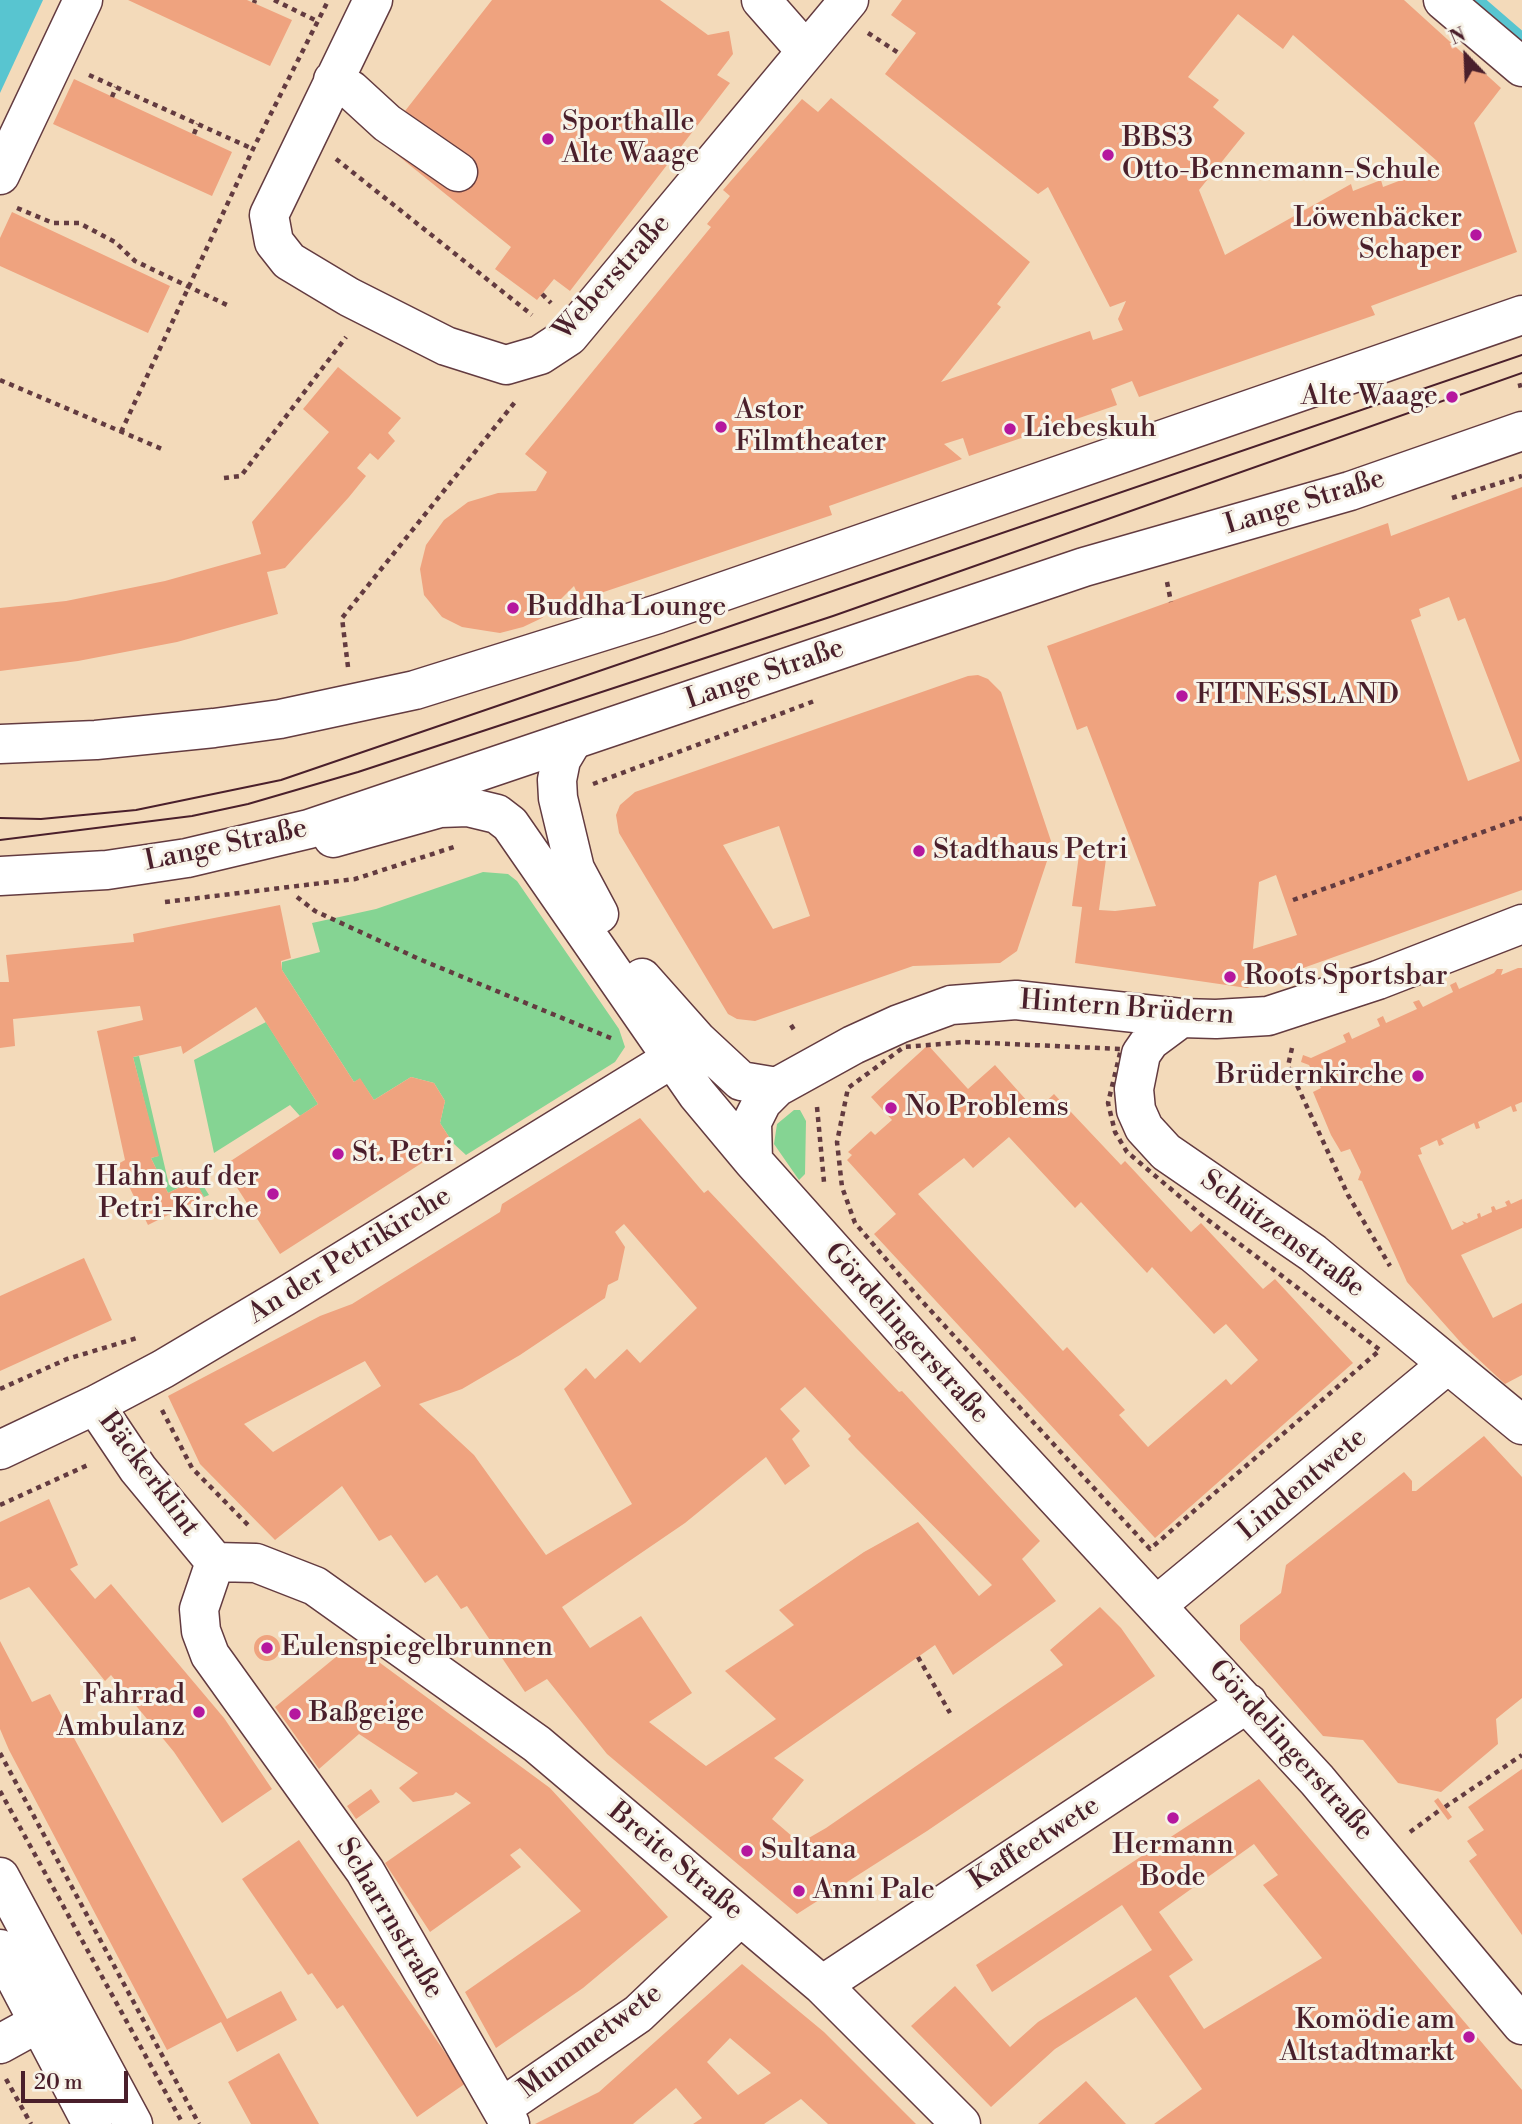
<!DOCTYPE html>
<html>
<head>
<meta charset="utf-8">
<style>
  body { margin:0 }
  #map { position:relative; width:1522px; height:2124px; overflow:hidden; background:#f3daba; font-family:"Libre Bodoni",serif }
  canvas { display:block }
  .north { position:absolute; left:1431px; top:21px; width:70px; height:70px; -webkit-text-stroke:5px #f7f3e8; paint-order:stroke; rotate:337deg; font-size:19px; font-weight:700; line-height:28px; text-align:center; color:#4a1f2b }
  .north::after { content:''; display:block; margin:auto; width:24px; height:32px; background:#4a1f2b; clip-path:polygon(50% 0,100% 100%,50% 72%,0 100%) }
  .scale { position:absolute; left:21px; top:2071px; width:107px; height:32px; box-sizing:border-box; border:4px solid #4a1f2b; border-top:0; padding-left:9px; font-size:21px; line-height:24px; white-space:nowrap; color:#4a1f2b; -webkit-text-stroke:5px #f7f3e8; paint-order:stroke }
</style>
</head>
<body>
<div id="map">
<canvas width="1522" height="2124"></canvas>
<div class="north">N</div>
<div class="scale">20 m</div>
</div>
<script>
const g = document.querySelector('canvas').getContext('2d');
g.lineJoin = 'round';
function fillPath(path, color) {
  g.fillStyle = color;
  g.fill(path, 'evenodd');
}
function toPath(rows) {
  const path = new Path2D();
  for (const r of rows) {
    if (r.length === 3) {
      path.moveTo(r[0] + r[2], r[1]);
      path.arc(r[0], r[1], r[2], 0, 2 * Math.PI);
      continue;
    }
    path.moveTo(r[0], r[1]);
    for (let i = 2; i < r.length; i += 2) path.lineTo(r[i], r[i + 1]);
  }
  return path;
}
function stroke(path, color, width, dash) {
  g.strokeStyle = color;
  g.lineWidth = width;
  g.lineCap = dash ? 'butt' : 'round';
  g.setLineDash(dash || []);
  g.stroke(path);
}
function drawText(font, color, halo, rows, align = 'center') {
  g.font = font + ' "Libre Bodoni",serif';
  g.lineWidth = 6;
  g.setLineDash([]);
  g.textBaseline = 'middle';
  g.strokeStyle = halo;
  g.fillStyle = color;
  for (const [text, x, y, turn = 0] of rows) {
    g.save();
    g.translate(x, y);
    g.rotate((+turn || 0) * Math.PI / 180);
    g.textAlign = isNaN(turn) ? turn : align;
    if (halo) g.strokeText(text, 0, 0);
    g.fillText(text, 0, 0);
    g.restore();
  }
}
fillPath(toPath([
  [483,872,508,874,517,881,619,1029,625,1047,615,1062,466,1155,453,1143,440,1123,445,1101,434,1083,411,1077,374,1100,360,1079,354,1082,282,970,282,962,320,952,312,923,376,909],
  [266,1022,318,1104,300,1116,290,1105,214,1153,194,1060],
  [139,1056,169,1185,196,1174,209,1195,204,1197,194,1180,168,1193,151,1158,158,1156,133,1057],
  [794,1110,800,1110,806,1121,805,1174,799,1180,774,1144,777,1124]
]), '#85d493');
fillPath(toPath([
  [0,0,43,0,0,93]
]), '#58c5d0');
stroke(toPath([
  [1479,0,1522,37]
]), '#58c5d0', 10);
fillPath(toPath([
  [128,0,247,0,292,20,270,66],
  [492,0,660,0,708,35,729,31,733,54,717,75,730,83,570,291,554,279,537,300,495,269,511,247,396,154,421,124,405,111],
  [902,0,1404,0,1501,88,1474,123,1517,252,1371,306,1375,315,1139,397,1132,381,1111,389,1117,405,969,456,963,438,944,444,962,459,829,506,832,515,580,600,574,586,542,618,523,627,500,633,487,631,462,627,442,617,424,595,420,569,426,545,444,520,468,502,498,493,536,491,547,472,525,454,711,227,707,224,730,196,723,190,802,99,818,112,831,98,1030,262,997,304,1001,307,941,382,1090,331,1093,340,1123,330,1118,319,1126,301,1110,307,1048,187,1038,194,885,74,916,33,891,15],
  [1238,14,1283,49,1293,35,1437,161,1438,166,1383,187,1381,180,1353,191,1351,184,1225,255,1199,190,1245,133,1213,107,1219,100,1188,77],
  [74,79,232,152,212,196,53,124],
  [12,212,170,286,148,333,0,266,0,238],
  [338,367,401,418,388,433,395,441,378,460,370,453,357,468,366,476,349,497,285,568,267,572,278,614,177,642,78,661,0,671,0,608,66,601,165,581,261,554,252,522,329,432,303,409],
  [1522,487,1522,890,1247,988,1075,963,1082,907,1072,906,1079,855,1106,859,1099,910,1115,911,1156,906,1087,726,1077,730,1047,646,1388,523,1391,536],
  [1449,597,1458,621,1465,618,1520,761,1468,781,1411,620,1421,616,1419,609],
  [1276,875,1297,935,1253,949,1259,882],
  [978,675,988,679,1001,692,1051,841,1049,855,1017,951,1000,963,913,966,755,1021,737,1019,728,1014,619,833,616,815,620,805,635,792,968,676],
  [779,826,810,916,773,929,723,845],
  [280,905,291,958,281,961,282,970,354,1082,360,1078,374,1100,411,1077,434,1083,445,1101,440,1123,453,1143,280,1254,223,1166,318,1104,256,1007,183,1054,181,1046,133,1057,159,1156,151,1158,168,1193,195,1180,204,1197,148,1225,118,1164,125,1160,97,1031,143,1020,140,1006,13,1019,15,1046,0,1048,0,982,9,982,6,955,134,942,133,934],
  [1518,968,1522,968,1522,1102,1515,1105,1517,1111,1513,1112,1511,1106,1478,1122,1480,1128,1476,1129,1474,1123,1441,1139,1444,1144,1439,1146,1437,1140,1420,1148,1422,1154,1418,1155,1452,1230,1464,1224,1462,1221,1467,1223,1478,1218,1477,1214,1480,1213,1481,1217,1492,1212,1491,1207,1494,1206,1496,1210,1507,1206,1505,1202,1509,1200,1511,1204,1522,1199,1522,1228,1461,1255,1493,1318,1522,1303,1522,1375,1505,1384,1463,1345,1407,1282,1362,1181,1358,1180,1361,1172,1350,1149,1341,1152,1331,1135,1313,1092,1321,1088,1309,1065,1301,1062,1303,1055,1311,1058,1346,1042,1343,1035,1349,1032,1352,1039,1380,1026,1377,1019,1383,1016,1386,1023,1417,1009,1413,1002,1419,1000,1423,1007,1453,992,1450,985,1456,982,1459,989,1494,973,1497,969,1503,969,1501,975],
  [928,1045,968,1089,995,1065,1036,1111,1054,1094,1121,1165,1125,1161,1191,1232,1201,1223,1263,1289,1275,1279,1353,1363,1155,1538,874,1234,896,1214,847,1160,852,1155,848,1152,871,1131,875,1135,892,1120,871,1097],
  [1009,1137,1075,1208,1081,1202,1147,1273,1152,1267,1214,1334,1226,1324,1258,1360,1231,1385,1226,1379,1148,1447,1119,1415,1125,1410,1067,1347,1063,1351,918,1194,964,1158,973,1168],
  [640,1118,704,1193,708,1190,899,1392,902,1391,1040,1541,1022,1559,1056,1601,953,1675,935,1645,774,1758,804,1780,772,1819,800,1843,826,1828,1063,1665,1050,1650,1100,1607,1121,1628,1155,1676,927,1831,797,1914,607,1754,547,1679,525,1692,467,1606,461,1609,437,1575,425,1583,391,1535,379,1541,342,1486,275,1540,200,1464,168,1396,320,1316,352,1304,500,1212,502,1204],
  [624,1224,697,1308,640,1363,627,1349,595,1379,586,1368,564,1389,632,1504,546,1555,474,1455,419,1404,462,1389,520,1355,605,1298,608,1285,618,1280,625,1247,615,1232],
  [365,1361,381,1386,273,1452,244,1424],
  [805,1387,851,1436,848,1439,856,1448,992,1585,979,1596,918,1522,864,1552,779,1610,794,1625,725,1671,776,1719,706,1766,649,1722,692,1693,641,1616,590,1648,562,1607,685,1523,766,1457,785,1485,810,1466,792,1439,800,1431,780,1409],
  [84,1258,112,1320,0,1371,0,1296],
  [1484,1436,1522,1477,1522,1698,1496,1719,1498,1744,1441,1792,1398,1783,1363,1740,1323,1736,1240,1640,1240,1625,1281,1593,1286,1565,1404,1472,1412,1481,1412,1491,1416,1491],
  [49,1499,78,1565,70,1569,95,1599,111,1584,224,1718,272,1789,222,1823,174,1752,111,1675,105,1681,29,1587,0,1600,0,1522],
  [267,1648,13],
  [0,1641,32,1702,50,1694,227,2019,281,1991,297,2020,237,2052,221,2022,167,2050,9,1750,0,1729],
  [353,1643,550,1788,668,1917,583,1988,496,2048,465,1992,581,1911,520,1848,510,1855,521,1867,430,1932,385,1863,471,1803,456,1792,453,1795,413,1802,399,1788,418,1773,359,1734,319,1769,275,1707],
  [1522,1769,1522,1935,1469,1861,1477,1855,1467,1841,1484,1830,1468,1807],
  [1259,1779,1522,2090,1522,2124,1154,2124,1202,2089,1136,1997,1055,2049,991,2107,911,2026,955,1986,1010,2047,1038,2022,1152,1950,1122,1905,992,1992,976,1965],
  [1254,1844,1278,1875,1263,1885,1322,1958,1204,2029,1169,1976,1193,1960,1159,1912],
  [371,1789,380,1802,356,1819,347,1806],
  [1438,1798,1452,1817,1448,1820,1434,1801],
  [299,1840,466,2083,417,2117,343,2005,337,2009,312,1973,308,1975,242,1879],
  [742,1964,824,2032,916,2124,828,2124,801,2099,764,2124,693,2124,702,2118,676,2088,633,2124,535,2124,599,2092],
  [730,2038,771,2073,738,2095,707,2062],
  [279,2053,319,2124,251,2124,228,2082],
  [1086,2081,1126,2124,1038,2124]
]), '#efa37f');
const minor = toPath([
  [373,0,269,215,274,242,289,261,349,297,446,346,506,365,540,355,569,336,849,0],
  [761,0,805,50],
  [1443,0,1522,67],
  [333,80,351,90,387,123,458,172],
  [0,175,83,0],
  [573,740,561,760,557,780,558,798,575,869,599,914],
  [333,838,440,808,468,807,497,814,510,824,697,1094,753,1161,990,1426,1317,1780,1522,2025],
  [642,978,698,1041,741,1081,777,1087],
  [1181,1018,1150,1041,1141,1054,1134,1089,1136,1110,1144,1128,1166,1152,1313,1253,1522,1425],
  [753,1161,752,1122,762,1102,777,1087,853,1045,899,1024,951,1005,1016,1000,1181,1018,1216,1019,1268,1016,1378,980,1522,924],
  [95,1405,163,1369,284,1297,673,1058],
  [0,1450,95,1405,138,1469,215,1562,256,1563,315,1586,537,1744,822,1985,961,2124],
  [215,1562,199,1609,201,1631,210,1655,365,1871,510,2124],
  [1157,1605,1448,1364],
  [822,1985,1248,1703],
  [0,2044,40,2022],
  [501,2108,638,2014,740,1917]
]);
const major = toPath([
  [0,744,96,740,214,728,280,719,415,690,658,614,1522,315],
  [0,876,107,870,187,858,309,829,1084,567,1350,491,1522,431],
  [0,1877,133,2124],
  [0,1949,92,2124]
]);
stroke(minor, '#633b40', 41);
stroke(major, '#633b40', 41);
stroke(toPath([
  [274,0,317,21],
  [254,3,255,0],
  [868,33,900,54],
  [89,75,253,149],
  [112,97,116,87],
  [194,134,198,124],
  [336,159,532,315],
  [17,208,53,223,79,223,115,242,135,261,227,305],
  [542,294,551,303],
  [0,380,162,449],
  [1518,386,1522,385],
  [121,432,253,149,328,1],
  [224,478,241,476,346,337],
  [1452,498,1522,476],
  [1167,582,1171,602],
  [348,667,342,618,515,402],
  [593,784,817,700],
  [297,897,315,911,419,959,613,1039],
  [1293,900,1522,818],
  [165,902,355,879,454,847],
  [791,1025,796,1033],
  [965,1042,1121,1049,1108,1103,1115,1132,1127,1152,1204,1217,1380,1350,1150,1549,920,1299,855,1223,842,1187,837,1142,848,1088,904,1047,965,1042],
  [1292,1048,1288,1066,1348,1195,1390,1266],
  [817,1107,824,1182],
  [0,1389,67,1359,137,1338],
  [162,1410,192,1468,248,1525],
  [0,1505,90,1464],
  [918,1657,950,1713],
  [0,1753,199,2124],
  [0,1791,183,2124],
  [1445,1807,1522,1755],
  [1410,1832,1440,1810],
  [6,2079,31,2124]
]), '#633b40', 4.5, [5, 5]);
stroke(minor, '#fff', 38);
stroke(major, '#fff', 38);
stroke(toPath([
  [0,818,41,819,136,810,281,780,1522,355],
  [0,840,192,816,248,804,358,772,833,616,1522,373]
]), '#4a1f2b', 2);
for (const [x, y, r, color] of [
  [548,139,7,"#b5179e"],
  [1108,155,7,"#b5179e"],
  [1476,235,7,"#b5179e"],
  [1452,397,7,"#b5179e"],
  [721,427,7,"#b5179e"],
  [1010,429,7,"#b5179e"],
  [513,608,7,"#b5179e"],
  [1182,696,7,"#b5179e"],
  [919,851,7,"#b5179e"],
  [1230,977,7,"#b5179e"],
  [1418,1076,7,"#b5179e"],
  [891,1108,7,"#b5179e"],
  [338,1154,7,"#b5179e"],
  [273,1194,7,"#b5179e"],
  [267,1648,7,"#b5179e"],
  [199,1712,7,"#b5179e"],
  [295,1714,7,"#b5179e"],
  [1173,1818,7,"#b5179e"],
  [747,1851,7,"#b5179e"],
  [799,1891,7,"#b5179e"],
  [1469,2037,7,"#b5179e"]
]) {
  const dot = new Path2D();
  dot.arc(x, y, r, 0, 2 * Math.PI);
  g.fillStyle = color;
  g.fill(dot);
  stroke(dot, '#f7f3e8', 2.5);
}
drawText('28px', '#4a1f2b', '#f7f3e8', [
  ["Sporthalle",562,123],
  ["Alte Waage",562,155],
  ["BBS3",1122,139],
  ["Otto-Bennemann-Schule",1122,171],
  ["Löwenbäcker",1462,219,"right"],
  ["Schaper",1462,251,"right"],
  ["Alte Waage",1438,397,"right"],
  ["Astor",735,411],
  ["Filmtheater",735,443],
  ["Liebeskuh",1024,429],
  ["Buddha Lounge",527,608],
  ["FITNESSLAND",1196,696],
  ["Stadthaus Petri",933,851],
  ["Roots Sportsbar",1244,977],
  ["Brüdernkirche",1404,1076,"right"],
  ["No Problems",905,1108],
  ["St. Petri",352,1154],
  ["Hahn auf der",259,1178,"right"],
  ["Petri-Kirche",259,1210,"right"],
  ["Eulenspiegelbrunnen",281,1648],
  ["Fahrrad",185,1696,"right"],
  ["Ambulanz",185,1728,"right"],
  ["Baßgeige",309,1714],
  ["Hermann",1173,1846,"center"],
  ["Bode",1173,1878,"center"],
  ["Sultana",761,1851],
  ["Anni Pale",813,1891],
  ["Komödie am",1455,2021,"right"],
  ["Altstadtmarkt",1455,2053,"right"]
], 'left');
drawText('28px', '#4a1f2b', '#f7f3e8', [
  ["Weberstraße",613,278,-48],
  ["Lange Straße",1305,503,-17],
  ["Lange Straße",765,675,-19],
  ["Lange Straße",226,846,-12],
  ["Hintern Brüdern",1127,1009,4],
  ["Schützenstraße",1282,1235,36],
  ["An der Petrikirche",350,1256,-32],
  ["Gördelingerstraße",906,1334,48],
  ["Bäckerklint",148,1475,53],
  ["Lindentwete",1303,1485,-40],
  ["Gördelingerstraße",1290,1751,48],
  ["Kaffeetwete",1035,1844,-33],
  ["Breite Straße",675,1862,40],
  ["Scharrnstraße",389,1919,59],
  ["Mummetwete",591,2042,-37]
]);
</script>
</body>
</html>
